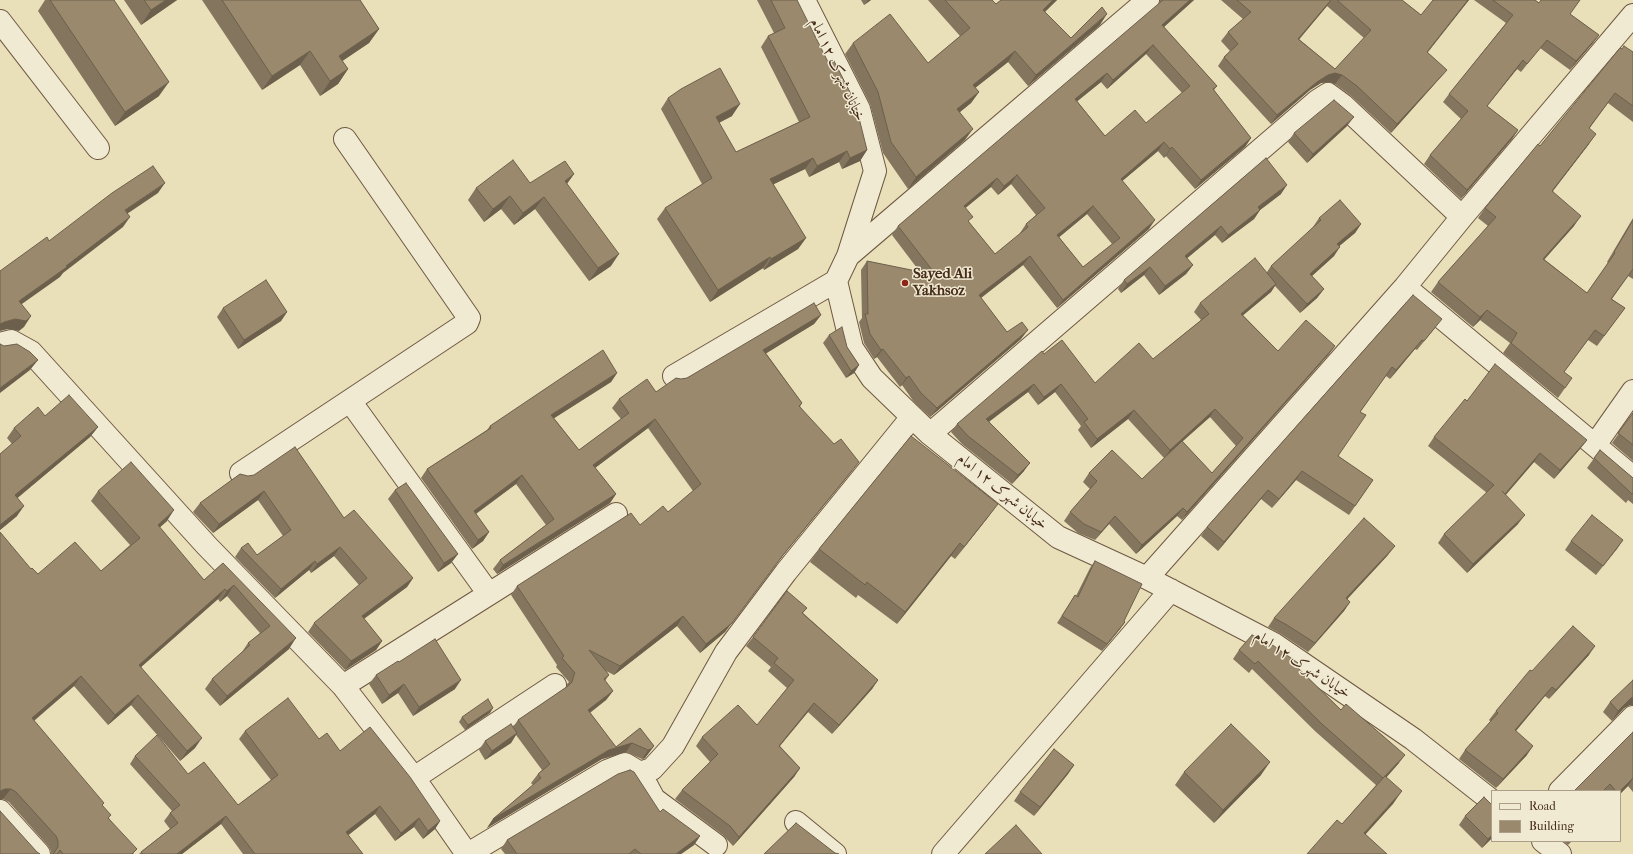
<!DOCTYPE html>
<html>
<head>
<meta charset="utf-8">
<style>
  body { margin:0 }
  #map { position:relative; width:1633px; height:854px; overflow:hidden; background:#e9dfb9; font-family:"IM FELL French Canon",serif }
  canvas { display:block }
  .legend { position:absolute; left:1491px; top:790px; width:130px; height:52px; box-sizing:border-box; background:#f1ead2; border:1px solid #ac9e88; margin:0; padding:5px 7px; list-style:none; font-size:12px; color:#452b1a }
  .legend li { display:flex; align-items:center; gap:8px; height:20px }
  .legend b { width:20px; border:1px solid #ac9e88 }
</style>
</head>
<body>
<div id="map">
<canvas width="1633" height="854"></canvas>
<ul class="legend">
<li><b style="height:5px;background:#f1ead2"></b>Road</li>
<li><b style="height:11px;background:#9a896d"></b>Building</li>
</ul>
</div>
<script>
const g = document.querySelector('canvas').getContext('2d');
g.lineJoin = 'round';
function toPath(rows) {
  const path = new Path2D();
  for (const r of rows) {
    path.moveTo(r[0], r[1]);
    for (let i = 2; i < r.length; i += 2) path.lineTo(r[i], r[i + 1]);
  }
  return path;
}
function stroke(path, color, width, dash) {
  g.strokeStyle = color;
  g.lineWidth = width;
  g.lineCap = dash ? 'butt' : 'round';
  g.setLineDash(dash || []);
  g.stroke(path);
}
function fillPath(path, color) {
  g.fillStyle = color;
  g.fill(path, 'evenodd');
}
function drawText(font, color, halo, rows, align = 'center') {
  g.font = font + ' "IM FELL French Canon",Amiri,serif';
  g.lineWidth = 3;
  g.setLineDash([]);
  g.textBaseline = 'middle';
  g.strokeStyle = halo;
  g.fillStyle = color;
  for (const [text, x, y, turn = 0] of rows) {
    g.save();
    g.translate(x, y);
    g.rotate((+turn || 0) * Math.PI / 180);
    g.textAlign = isNaN(turn) ? turn : align;
    if (halo) g.strokeText(text, 0, 0);
    g.fillText(text, 0, 0);
    g.restore();
  }
}
const street = toPath([
  [804,0,859,109,875,171,848,256,836,281,852,348,872,378,930,434,1058,537,1147,578,1274,644,1413,739,1492,801],
  [0,21,98,148],
  [848,256,1148,0],
  [1405,287,1633,477],
  [0,344,11,341,31,352,207,546,343,686,414,778,467,854],
  [674,376,836,281],
  [350,401,489,594],
  [930,434,1317,101,1328,94,1343,105,1462,217],
  [1595,445,1633,391],
  [241,473,467,323,469,318,345,139],
  [1147,578,1405,287,1462,217,1633,15],
  [343,686,616,514],
  [640,773,654,799,716,845],
  [414,778,555,685],
  [1560,791,1633,717],
  [0,811,39,854],
  [796,822,835,854],
  [1543,841,1560,854],
  [468,854,607,771,625,764,640,773,652,769,673,746,726,652,786,572,912,417],
  [943,854,1171,590]
]);
stroke(street, '#6e5842', 24);
stroke(street, '#f1ead2', 22);
fillPath(toPath([
  [45,0,114,0,159,96,115,126,38,11],
  [124,0,177,0,141,25],
  [202,0,360,0,379,29,369,43,342,61,348,69,338,84,320,96,300,65,262,90],
  [757,0,797,0,867,150,860,161,842,169,839,162,809,177,805,169,773,184,806,238,798,249,764,270,763,268,710,302,657,219,665,208,702,184,661,109,668,98,732,116,719,123,736,152,799,122,761,47,768,36,774,33],
  [861,0,871,0,864,5],
  [928,0,992,0,996,4,1001,0,1057,0,1045,12,1071,38,1100,25,1028,86,1008,62,975,88,979,92,971,103,960,112,965,140,908,189,883,153,870,104,845,54,853,43,928,63,960,36],
  [1160,0,1194,0,1164,27,1217,86,1214,90,1251,138,1245,147,1195,189,1166,156,1164,158,1158,151,1122,181,1149,229,1057,308,1023,265,981,298,1007,332,1021,339,930,417,914,402,902,385,900,387,877,357,874,359,864,343,859,322,862,318,861,270,867,261,920,272,892,235,898,226,1160,3],
  [1146,54,1182,93,1146,123,1105,136,1077,101,1101,82,1107,89],
  [1011,184,1036,215,1026,224,1020,233,1020,234,995,254,969,222,965,208,991,187,998,195],
  [1087,214,1112,244,1083,267,1059,237],
  [1221,0,1402,0,1421,15,1469,0,1427,52,1447,70,1440,78,1391,133,1350,95,1335,84,1329,82,1321,83,1310,90,1271,124,1218,66,1224,57,1230,51,1221,41,1228,32,1243,19],
  [1327,6,1364,38,1335,69,1299,39],
  [1474,0,1535,0,1539,3,1570,14,1599,35,1593,43,1570,70,1540,48,1521,72,1517,69,1487,106,1518,130,1512,139,1461,199,1424,164,1430,155,1461,119,1443,102,1449,94,1506,23],
  [1622,49,1633,52,1633,122,1608,103,1589,129,1589,144,1553,191,1574,226,1544,259,1587,293,1608,263,1607,262,1633,218,1633,279,1628,276,1612,299,1625,308,1597,346,1588,340,1564,372,1565,388,1558,398,1503,353,1510,343,1480,320,1473,327,1431,292,1438,282,1488,226,1478,218,1485,208,1540,146],
  [1347,126,1307,163,1288,142,1294,133],
  [1266,158,1281,194,1260,210,1254,219,1222,243,1215,235,1187,258,1193,265,1186,274,1159,295,1144,275,1121,293,1118,289,1124,280],
  [574,174,567,184,611,266,589,281,535,209,514,225,501,209,484,222,468,200,476,188,530,183],
  [1319,218,1361,224,1355,233,1339,246,1334,256,1312,276,1324,289,1317,298,1300,313,1275,286,1271,292,1243,315,1278,351,1335,346,1329,354,1182,520,1177,516,1136,554,1109,524,1095,540,1078,533,1064,521,1070,512,1090,489,1083,482,1089,473,1142,479,1174,449,1164,458,1128,419,1091,448,1078,430,1081,426,1055,392,1038,405,1028,392,989,421,1024,471,1012,484,962,444,951,432,957,424,1044,354,1095,383,1153,359,1201,320,1194,312,1200,303,1267,272,1271,266,1313,228,1313,227],
  [1210,417,1236,446,1212,473,1182,441],
  [1413,295,1435,328,1417,350,1415,349,1390,379,1386,376,1360,412,1338,456,1373,480,1349,515,1296,480,1272,508,1261,499,1218,551,1201,536,1207,527],
  [223,308,287,312,281,321,238,349,217,317],
  [821,315,814,324,766,353,802,403,800,407,852,471,776,564,725,632,700,653,677,626,614,675,606,671,609,675,605,681,613,691,606,700,590,713,616,747,640,728,654,746,645,758,642,759,626,752,602,759,487,828,493,819,533,785,531,783,538,774,542,770,516,735,511,743,485,760,479,750,485,741,513,727,518,720,567,687,567,684,569,682,556,667,557,665,511,595,517,586,668,512,693,491,648,428,595,468,616,494,610,503,497,574,493,569,500,560,546,525,516,484,476,514,489,532,483,541,472,549,421,478,427,469,487,430,490,426,617,373,611,382,554,418,579,450,621,419,612,408,619,399,656,392,681,379,687,378],
  [829,335,847,347,859,365,854,373,846,378,823,343],
  [1467,401,1587,440,1580,449,1554,479,1534,462,1505,495,1518,524,1467,573,1438,543,1444,534,1487,493,1428,446,1434,437],
  [1633,413,1633,461,1612,443],
  [45,416,98,427,90,437,17,498,17,516,0,530,0,454,12,444,7,438,14,428],
  [1600,450,1633,478,1633,504,1628,500,1626,503,1587,468],
  [240,474,344,518,413,578,407,587,364,619,382,641,376,650,345,670,308,632,314,623,359,585,334,556,311,573,309,570,275,598,235,557,241,548,257,555,283,536,258,500,213,533,193,512,200,503],
  [395,490,458,554,451,563,438,572,388,499],
  [98,491,167,521,159,528,204,580,223,563,289,649,220,706,205,689,212,679,242,652,248,643,260,633,227,596,220,602,218,599,141,667,195,748,180,761,131,705,108,725,74,686,34,721,102,806,109,818,134,854,51,854,51,851,48,846,9,802,3,799,31,569,38,574,101,571,130,545,91,501],
  [989,516,955,559,951,556,897,624,858,595,856,598,810,562,819,549],
  [1623,540,1596,575,1565,550,1571,541],
  [1388,555,1347,599,1350,602,1344,611,1308,652,1281,634,1268,627,1274,618],
  [1095,561,1124,621,1125,622,1120,629,1102,651,1057,623,1075,595,1076,596,1090,568],
  [807,608,803,613,878,680,872,689,832,734,808,712,780,746,800,768,794,777,733,846,723,835,675,799,682,790,710,762,696,746,702,737,757,725,787,688,768,671,771,667,746,646,753,637],
  [1239,650,1296,666,1341,710,1399,763,1386,777,1393,804,1342,824,1376,785,1316,732,1252,669,1249,673,1233,659],
  [1589,655,1549,699,1545,696,1516,731,1527,755,1496,788,1459,759,1465,750,1491,722,1489,720,1496,711,1532,671],
  [399,662,455,689,413,716,398,693,382,704,369,684,376,675],
  [1610,702,1630,705,1624,708,1612,721,1603,712],
  [490,713,465,730,459,722,462,717],
  [245,731,319,739,340,751,440,821,435,829,423,839,414,827,395,841,375,814,348,835,363,854,243,854,221,824,182,854,139,854,141,852,170,829,164,821,170,813,172,811,130,764,135,756,188,774,238,805,271,780,239,739],
  [1633,732,1633,792,1628,786,1620,794,1620,791,1574,791],
  [1074,765,1068,774,1034,816,1014,801,1020,792],
  [1184,772,1261,775,1214,823,1175,785],
  [660,812,700,836,694,845,681,854,505,854,501,849,507,840],
  [1465,816,1492,838,1482,848,1459,825],
  [1563,841,1572,841,1568,845]
]), '#84765e');
fillPath(toPath([
  [166,0,177,0,141,25,151,10],
  [868,0,871,0,864,5],
  [1053,0,1057,0,1035,21,1043,10],
  [1190,0,1194,0,1156,34,1162,25],
  [1331,0,1327,6,1292,48,1298,39],
  [1468,0,1469,0,1421,61,1427,52],
  [1107,14,1100,25,1028,86,1036,75],
  [379,29,369,43,329,70,339,56],
  [1599,35,1593,43,1570,70,1576,61],
  [1153,45,1146,54,1107,89,1113,80],
  [310,51,300,65,262,90,272,76],
  [1015,51,1008,62,965,96,973,85],
  [1523,60,1517,69,1480,115,1487,106],
  [348,69,338,84,320,96,330,81],
  [1447,70,1440,78,1391,133,1397,124],
  [1107,73,1101,82,1069,108,1075,99],
  [1335,73,1342,75,1335,84,1329,82,1321,83,1310,90,1271,124,1277,115,1317,82,1328,75],
  [169,82,159,96,115,126,125,112],
  [979,92,971,103,950,120,957,109],
  [740,104,732,116,708,128,716,117],
  [1354,117,1347,126,1307,163,1313,154],
  [973,129,965,140,908,189,916,177],
  [1518,130,1512,139,1461,199,1467,190],
  [1596,134,1589,144,1545,201,1552,191],
  [1251,138,1245,147,1195,189,1201,180],
  [1164,142,1158,151,1114,188,1121,179],
  [1172,147,1166,156,1164,158,1170,149],
  [867,150,860,161,842,169,850,158],
  [847,151,839,162,809,177,817,166],
  [813,158,805,169,762,190,770,179],
  [574,174,565,186,565,181],
  [1017,175,1011,184,998,195,1004,186],
  [997,178,991,187,957,215,964,206],
  [165,183,158,193,118,220,125,210],
  [1287,185,1281,194,1260,210,1254,219,1222,243,1228,235,1258,207],
  [510,196,501,209,484,222,493,209],
  [544,197,535,209,514,225,523,213],
  [1093,206,1087,214,1051,244,1057,235],
  [1581,216,1574,226,1536,269,1543,259],
  [130,217,123,227,63,273,60,277,12,311,19,301],
  [1155,220,1149,229,1057,308,1063,300],
  [1361,224,1355,233,1331,253,1337,244],
  [1221,226,1215,235,1179,265,1185,256],
  [806,238,798,249,764,270,771,259],
  [1340,247,1334,256,1304,283,1310,274],
  [619,254,611,266,589,281,598,268],
  [1030,256,1023,265,973,304,979,295],
  [770,257,763,268,710,302,718,290],
  [1193,265,1186,274,1159,295,1165,286],
  [1150,267,1144,275,1121,293,1127,284],
  [1276,284,1271,292,1235,322,1241,314],
  [1324,289,1317,298,1300,313,1307,304],
  [1487,310,1480,320,1473,327,1480,317],
  [287,312,281,321,238,349,244,340],
  [821,315,814,324,757,359,763,350],
  [31,316,24,327,19,331,8,329,0,331,0,324,4,322,15,319],
  [1028,330,1021,339,930,417,937,408],
  [1422,340,1415,349,1390,379,1396,370],
  [1335,346,1329,354,1182,520,1187,512],
  [883,349,877,357,874,359,881,350],
  [38,360,30,370,0,393,0,388],
  [859,365,854,373,846,378,851,371],
  [617,373,611,382,545,424,551,415],
  [909,376,902,385,900,387,906,378],
  [1034,384,1028,392,981,428,986,419],
  [1061,384,1055,392,1038,405,1044,397],
  [1215,409,1210,417,1164,458,1170,450],
  [1134,410,1128,419,1091,448,1097,439],
  [655,419,648,428,587,474,593,465],
  [98,427,90,437,8,506,15,495],
  [1587,440,1580,449,1554,479,1560,470],
  [1540,453,1534,462,1499,503,1505,494],
  [859,462,852,471,776,564,725,632,700,653,706,644,783,555],
  [1030,463,1024,471,1012,484,1018,475],
  [1302,471,1296,480,1272,508,1279,499],
  [522,475,516,484,467,520,474,511],
  [1268,490,1261,499,1218,551,1224,542],
  [264,491,258,500,213,533,219,524],
  [616,494,610,503,497,574,503,565],
  [998,504,989,516,955,559,964,547],
  [24,506,17,516,0,530,0,525],
  [1183,508,1177,516,1136,554,1142,545],
  [174,510,167,521,150,536,158,525],
  [1525,515,1518,524,1467,573,1473,564],
  [1115,516,1109,524,1095,540,1101,532],
  [489,532,483,541,472,549,478,540],
  [1623,540,1617,549,1596,575,1603,566],
  [960,543,951,556,897,624,905,612],
  [1395,546,1388,555,1340,607,1346,598],
  [340,547,334,556,311,573,317,564],
  [458,554,451,563,438,572,444,563],
  [315,561,309,570,275,598,281,589],
  [413,578,407,587,355,625,362,616],
  [234,585,227,596,220,602,227,591],
  [225,589,218,599,132,675,139,665],
  [1350,602,1344,611,1308,652,1315,643],
  [683,616,677,626,614,675,620,666],
  [1125,622,1120,629,1102,651,1107,644],
  [296,638,289,649,220,706,227,696],
  [382,641,376,650,345,670,351,661],
  [1595,646,1589,655,1549,699,1556,690],
  [81,676,74,686,25,728,32,718],
  [461,680,455,689,413,716,419,707],
  [878,680,872,689,832,734,839,725],
  [404,684,398,693,382,704,389,695],
  [1552,687,1545,696,1509,739,1515,730],
  [613,691,606,700,581,719,588,710],
  [138,695,131,705,108,725,115,715],
  [1633,697,1633,705,1630,705,1624,708,1612,721,1618,711,1631,698],
  [814,703,808,712,773,754,779,746],
  [493,708,490,713,465,730,468,725],
  [517,733,511,743,485,760,492,751],
  [202,738,195,748,180,761,187,751],
  [632,743,626,752,602,759,487,828,493,819,609,750],
  [654,746,645,758,642,759,648,750],
  [1533,746,1527,755,1496,788,1503,779],
  [1405,755,1399,763,1378,787,1384,778],
  [1270,762,1261,775,1214,823,1223,810],
  [1074,765,1068,774,1034,816,1040,807],
  [800,768,794,777,733,846,739,837],
  [1633,778,1628,786,1620,794,1620,791],
  [5,789,11,789,3,799,0,799,0,791],
  [1402,791,1393,804,1355,846,1364,833],
  [380,806,375,814,341,841,346,832],
  [226,816,221,824,182,854,177,854],
  [419,818,414,827,395,841,401,833],
  [440,821,435,829,423,839,428,831],
  [1492,835,1492,838,1482,848,1488,839],
  [700,836,694,845,681,854,676,854]
]), '#6c604c');
const building = toPath([
  [50,0,114,0,169,82,125,112,50,0],
  [144,0,166,0,151,10,144,0],
  [222,0,360,0,379,29,339,56,348,69,330,81,310,51,272,76,222,0],
  [771,0,797,0,828,62,833,59,855,102,867,150,850,158,847,151,817,166,813,158,770,179,806,238,771,259,770,257,718,290,665,208,712,178,668,98,681,89,720,68,740,104,716,117,736,152,810,117,768,36,785,28,771,0],
  [945,0,992,0,996,4,1001,0,1053,0,1043,10,1071,38,1102,7,1107,14,1036,75,1015,51,973,85,979,92,957,109,973,129,916,177,891,142,878,92,853,43,890,14,928,63,970,28,945,0],
  [1163,0,1190,0,1162,25,1217,86,1213,89,1251,138,1201,180,1172,147,1170,149,1164,142,1121,179,1155,220,1063,300,1030,256,979,295,1007,332,1022,322,1028,330,937,408,921,393,909,376,906,378,883,349,881,350,870,334,865,314,868,314,867,261,936,275,898,226,1163,0],
  [1153,45,1190,86,1146,123,1135,110,1105,136,1075,99,1107,73,1113,80,1153,45],
  [1017,175,1045,208,1026,224,1028,227,995,254,968,221,973,217,964,206,997,178,1004,186,1017,175],
  [1093,206,1120,238,1083,267,1057,235,1093,206],
  [1237,0,1331,0,1298,39,1335,69,1371,30,1337,0,1402,0,1421,15,1433,0,1468,0,1427,52,1447,70,1397,124,1357,86,1342,75,1335,73,1328,75,1317,82,1277,115,1224,57,1238,44,1228,32,1251,12,1237,0],
  [1493,0,1535,0,1539,3,1541,0,1580,0,1570,14,1599,35,1576,61,1547,40,1527,64,1523,60,1487,106,1518,130,1467,190,1430,155,1468,111,1449,94,1513,15,1493,0],
  [1624,46,1633,52,1633,106,1615,93,1589,128,1596,134,1552,191,1581,216,1543,259,1587,293,1615,253,1614,252,1633,220,1633,269,1611,299,1625,308,1604,336,1595,330,1564,372,1572,378,1565,388,1511,343,1517,333,1487,310,1480,317,1438,282,1496,217,1485,208,1538,144,1540,146,1620,48,1622,49,1624,46],
  [1334,100,1354,117,1313,154,1294,133,1334,100],
  [1266,158,1287,185,1258,207,1260,210,1228,235,1221,226,1185,256,1193,265,1165,286,1150,267,1127,284,1124,280,1266,158],
  [513,160,530,183,565,161,574,174,565,181,619,254,598,268,544,197,523,213,510,196,493,209,476,188,513,160],
  [153,166,165,183,125,210,130,217,66,266,67,267,19,301,31,316,26,321,15,319,4,322,0,324,0,271,47,237,49,241,112,193,153,166],
  [1340,200,1361,224,1337,244,1340,247,1310,274,1324,289,1307,304,1271,266,1321,220,1319,218,1340,200],
  [1255,258,1276,284,1241,314,1278,351,1306,320,1335,346,1187,512,1183,508,1142,545,1115,516,1101,532,1084,524,1070,512,1097,481,1089,473,1112,450,1142,479,1182,441,1212,473,1243,438,1215,409,1170,450,1134,410,1097,439,1084,422,1088,419,1061,384,1044,397,1034,384,986,419,1030,463,1018,475,968,436,957,424,1042,351,1044,354,1062,340,1095,383,1139,343,1153,359,1209,314,1200,303,1255,258],
  [266,280,287,312,244,340,223,308,266,280],
  [1413,295,1442,319,1424,341,1422,340,1396,370,1392,367,1360,412,1366,415,1338,456,1373,480,1355,506,1302,471,1279,499,1268,490,1224,542,1207,527,1413,295],
  [814,303,821,315,763,350,802,403,799,406,834,444,841,439,859,462,783,555,732,623,706,644,683,616,620,666,589,650,609,675,604,679,613,691,588,710,616,747,640,728,654,746,651,749,648,750,632,743,609,750,493,819,541,778,538,774,550,764,518,720,568,686,572,682,574,675,575,673,562,658,564,656,517,586,631,513,640,525,663,506,668,512,701,484,655,419,593,465,616,494,503,565,500,560,554,519,522,475,474,511,489,532,478,540,427,469,491,428,490,426,603,350,617,373,551,415,579,450,629,413,619,399,647,379,656,392,676,378,681,379,687,378,814,303],
  [842,327,847,347,859,365,851,371,829,335,842,327],
  [0,344,4,346,17,344,30,352,38,360,0,388,0,344],
  [1495,364,1587,440,1560,470,1540,453,1505,494,1502,491,1525,515,1473,564,1444,534,1494,485,1434,437,1465,399,1467,401,1495,364],
  [69,395,98,427,15,495,24,506,0,525,0,454,21,436,14,428,38,407,45,416,69,395],
  [1633,413,1633,445,1618,433,1633,413],
  [911,436,998,504,964,547,960,543,905,612,867,582,865,585,819,549,911,436],
  [295,447,344,518,354,510,413,578,362,616,382,641,351,661,314,623,367,578,340,547,317,564,315,561,281,589,241,548,248,543,257,555,291,530,264,491,219,524,200,503,240,474,248,476,254,475,295,447],
  [1600,450,1633,478,1633,493,1632,494,1594,458,1600,450],
  [131,462,174,510,158,525,204,580,223,563,296,638,227,696,212,679,250,645,248,643,270,626,234,585,227,591,225,589,139,665,202,738,187,751,138,695,115,715,81,676,32,718,104,803,102,805,111,815,108,818,137,849,132,854,63,854,60,850,57,854,53,854,54,853,58,847,58,841,56,836,16,792,11,789,5,789,0,791,0,532,31,569,32,568,38,574,75,542,101,571,140,538,98,491,131,462],
  [406,483,458,554,444,563,395,490,406,483],
  [1592,515,1623,540,1603,566,1571,541,1592,515],
  [1364,518,1395,546,1346,598,1350,602,1315,643,1287,625,1274,618,1364,518],
  [1095,561,1142,584,1124,621,1125,622,1107,644,1062,616,1075,595,1078,597,1095,561],
  [787,591,807,608,802,613,878,680,839,725,814,703,779,746,800,768,739,837,730,826,682,790,718,754,702,737,738,705,757,725,794,680,774,663,778,658,753,637,787,591],
  [1573,626,1595,646,1556,690,1552,687,1515,730,1533,746,1503,779,1465,750,1498,713,1496,711,1530,670,1532,671,1573,626],
  [1252,635,1274,646,1298,663,1295,665,1341,710,1346,704,1405,755,1385,776,1383,778,1322,724,1258,661,1255,664,1239,650,1252,635],
  [435,639,461,680,419,707,404,684,389,695,376,675,398,661,399,662,435,639],
  [1633,680,1633,697,1631,698,1618,711,1610,702,1633,680],
  [288,698,319,739,327,733,340,751,370,727,410,777,440,821,428,831,419,818,401,833,380,806,346,832,363,854,255,854,226,816,177,854,143,854,141,852,178,823,170,813,180,805,135,756,157,735,188,774,204,762,238,805,278,775,245,731,288,698],
  [488,699,493,708,468,725,462,717,488,699],
  [511,724,517,733,492,751,485,741,511,724],
  [1231,724,1270,762,1223,810,1184,772,1231,724],
  [1633,732,1633,778,1620,791,1616,791,1610,784,1603,791,1574,791,1633,732],
  [1054,749,1074,765,1040,807,1020,792,1054,749],
  [630,770,634,772,660,812,663,809,700,836,676,854,641,854,635,849,629,854,517,854,507,840,618,774,630,770],
  [1385,776,1402,791,1364,833,1387,854,1307,854,1337,820,1342,824,1385,776],
  [1484,797,1492,805,1492,835,1488,839,1465,816,1484,797],
  [0,811,37,852,40,854,0,854,0,811],
  [796,823,835,853,839,854,764,854,796,823],
  [1016,825,1042,854,985,854,1016,825]
]);
fillPath(building, '#9a896d');
stroke(building, '#6c604c', 1);
for (const [x, y, r, color] of [
  [905,283,4,"#8f2418"]
]) {
  const dot = new Path2D();
  dot.arc(x, y, r, 0, 2 * Math.PI);
  g.fillStyle = color;
  g.fill(dot);
  stroke(dot, '#f1ead2', 1.5);
}
drawText('15px', '#452b1a', '#f1ead2', [
  ["خیابان شهرک ۱۲ امام",837,70,65],
  ["خیابان شهرک ۱۲ امام",1002,492,39],
  ["خیابان شهرک ۱۲ امام",1302,665,33]
]);
drawText('bold 15px', '#452b1a', '#f1ead2', [
  ["Sayed Ali",913,274],
  ["Yakhsoz",913,291]
], 'left');
</script>
</body>
</html>
